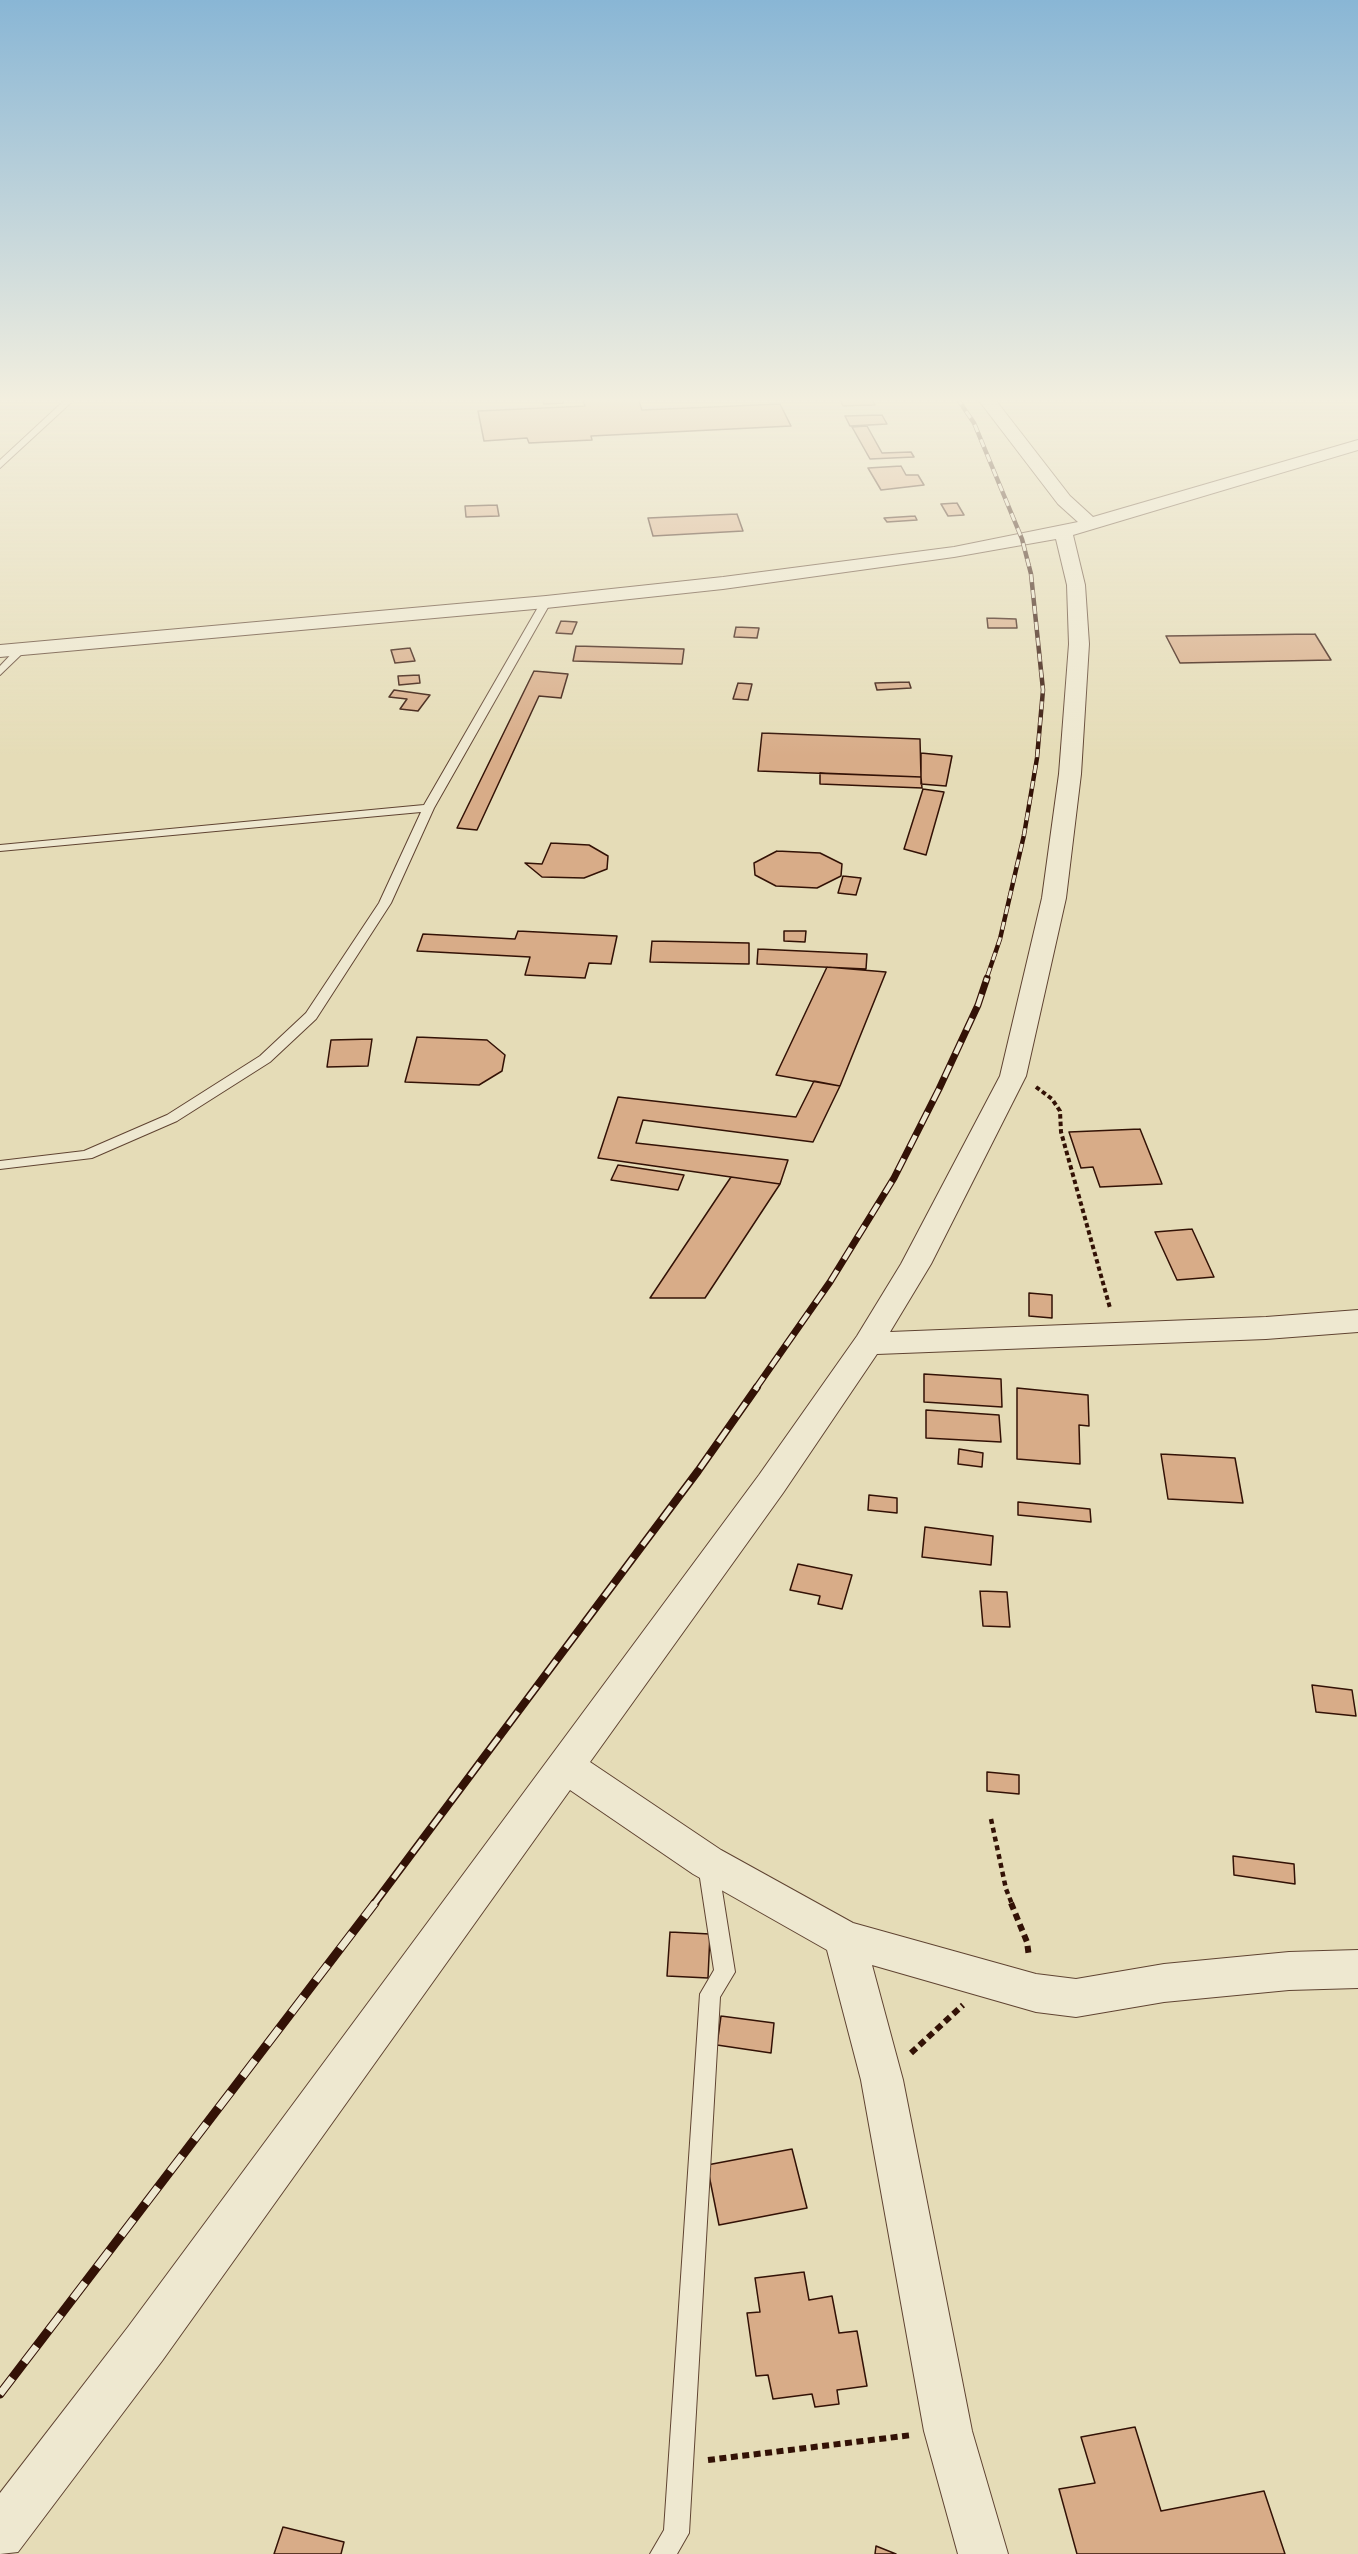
<!DOCTYPE html>
<html>
<head>
<meta charset="utf-8">
<style>
  body { margin:0 }
  canvas { display:block; background:#e5dcb7 }
</style>
</head>
<body>
<canvas width="1358" height="2554"></canvas>
<script>
const g = document.querySelector('canvas').getContext('2d');
g.lineJoin = 'round';
function fillPath(path, color) {
  g.fillStyle = color;
  g.fill(path, 'evenodd');
}
function toPath(rows) {
  const path = new Path2D();
  for (const r of rows) {
    path.moveTo(r[0], r[1]);
    for (let i = 2; i < r.length; i += 2) path.lineTo(r[i], r[i + 1]);
  }
  return path;
}
function stroke(path, color, width, dash) {
  g.strokeStyle = color;
  g.lineWidth = width;
  g.lineCap = dash ? 'butt' : 'round';
  g.setLineDash(dash || []);
  g.stroke(path);
}
const building = toPath([
  [542,398,562,398,563,403,544,404,542,398],
  [582,398,638,398,642,410,780,404,791,426,591,436,592,440,529,443,527,438,484,441,478,411,585,406,582,398],
  [839,398,871,398,875,405,843,406,839,398],
  [882,415,887,424,850,426,845,416,882,415],
  [867,426,882,453,911,452,914,457,870,459,852,427,867,426],
  [901,466,906,475,918,475,924,485,881,490,868,468,901,466],
  [957,503,964,515,948,516,941,504,957,503],
  [497,505,499,516,466,517,465,506,497,505],
  [737,514,743,531,653,536,648,518,737,514],
  [915,516,917,520,887,522,884,518,915,516],
  [987,618,1016,619,1017,628,988,628,987,618],
  [561,621,577,622,572,634,556,633,561,621],
  [736,627,759,628,757,638,734,637,736,627],
  [1315,634,1331,660,1180,663,1166,636,1315,634],
  [576,646,684,649,682,664,573,661,576,646],
  [410,648,415,661,395,663,391,650,410,648],
  [534,671,568,674,561,698,539,696,477,830,457,828,534,671],
  [419,675,420,683,399,685,398,676,419,675],
  [909,682,911,688,877,690,875,683,909,682],
  [738,683,752,684,748,700,733,699,738,683],
  [394,690,430,695,418,711,400,709,407,699,389,697,394,690],
  [762,733,920,739,921,777,758,771,762,733],
  [921,753,952,756,946,786,921,784,921,753],
  [820,773,921,777,922,788,820,784,820,773],
  [923,789,944,792,926,855,904,849,923,789],
  [551,843,589,845,608,856,607,869,584,878,542,877,525,863,542,864,551,843],
  [777,851,820,853,842,864,841,876,817,888,776,886,755,875,754,863,777,851],
  [843,876,861,878,856,895,838,893,843,876],
  [518,931,617,936,611,964,589,963,585,978,525,975,530,957,417,951,423,934,515,939,518,931],
  [784,931,806,931,805,942,784,941,784,931],
  [652,941,749,943,749,964,650,962,652,941],
  [758,949,867,954,866,969,757,964,758,949],
  [827,967,886,972,840,1086,776,1075,827,967],
  [417,1037,487,1040,505,1055,502,1071,479,1085,405,1082,417,1037],
  [372,1039,368,1066,327,1067,331,1040,372,1039],
  [814,1081,840,1086,813,1142,643,1120,636,1143,788,1160,780,1184,598,1158,618,1097,796,1117,814,1081],
  [1140,1129,1162,1184,1100,1187,1093,1167,1081,1168,1069,1132,1140,1129],
  [618,1165,684,1175,678,1190,611,1180,618,1165],
  [731,1177,780,1184,705,1298,650,1298,731,1177],
  [1192,1229,1214,1277,1177,1280,1155,1232,1192,1229],
  [1029,1293,1052,1295,1052,1318,1029,1316,1029,1293],
  [924,1374,1001,1379,1002,1407,924,1402,924,1374],
  [1017,1388,1088,1395,1089,1426,1079,1425,1080,1464,1017,1459,1017,1388],
  [926,1410,999,1415,1001,1442,926,1438,926,1410],
  [959,1449,983,1453,982,1467,958,1464,959,1449],
  [1161,1454,1235,1458,1243,1503,1168,1499,1161,1454],
  [869,1495,897,1498,897,1513,868,1510,869,1495],
  [1018,1502,1090,1509,1091,1522,1018,1515,1018,1502],
  [925,1527,993,1536,991,1565,922,1557,925,1527],
  [798,1564,852,1575,842,1609,818,1604,820,1596,790,1590,798,1564],
  [980,1591,1007,1592,1010,1627,983,1626,980,1591],
  [1312,1685,1352,1690,1356,1716,1316,1712,1312,1685],
  [987,1772,1019,1775,1019,1794,987,1791,987,1772],
  [1233,1856,1294,1864,1295,1884,1234,1875,1233,1856],
  [670,1932,710,1934,708,1978,667,1976,670,1932],
  [721,2016,774,2023,771,2053,717,2045,721,2016],
  [792,2149,807,2208,719,2225,707,2165,792,2149],
  [804,2272,809,2300,832,2296,839,2333,857,2331,867,2386,837,2390,839,2404,815,2407,812,2394,773,2399,768,2375,756,2376,747,2313,760,2312,755,2278,804,2272],
  [1135,2427,1161,2511,1264,2491,1285,2554,1077,2554,1059,2489,1095,2483,1081,2437,1135,2427],
  [283,2527,344,2542,341,2554,274,2554,283,2527],
  [876,2546,896,2554,875,2554,876,2546]
]);
fillPath(building, '#d8ac88');
stroke(building, '#331206', 1.5);
const lane = toPath([
  [67,398,76,398,0,468,0,460,67,398],
  [546,599,551,602,434,808,391,903,316,1019,270,1062,177,1121,92,1158,0,1169,0,1161,84,1151,167,1115,260,1056,306,1013,379,903,421,812,0,851,0,845,424,805,541,602,546,599],
  [18,647,27,649,0,675,0,666,18,647],
  [708,1856,715,1859,718,1865,735,1972,720,1997,689,2533,677,2554,650,2554,664,2530,700,1994,714,1970,698,1865,701,1859,708,1856]
]);
const street = toPath([
  [977,398,994,398,1070,496,1093,517,1358,440,1358,450,1073,535,1085,585,1089,644,1081,774,1066,898,1026,1076,931,1264,890,1332,1266,1317,1358,1310,1358,1332,1266,1339,877,1354,783,1493,590,1762,721,1850,853,1923,1036,1974,1076,1979,1164,1964,1289,1952,1358,1950,1358,1988,1289,1990,1164,2002,1076,2017,1036,2012,872,1965,903,2080,972,2431,1008,2554,958,2554,924,2431,861,2080,827,1950,693,1874,570,1790,162,2361,18,2552,0,2554,0,2493,128,2327,759,1475,857,1336,901,1264,1000,1076,1042,898,1059,774,1069,644,1067,585,1056,539,954,557,723,589,546,608,0,657,0,645,546,596,723,577,954,547,1078,522,1058,504,977,398]
]);
stroke(lane, '#604432', 2);
stroke(street, '#604432', 2);
stroke(toPath([
  [1036,1087,1052,1099,1060,1111,1061,1132,1110,1308]
]), '#331206', 4, [4.5, 3]);
stroke(toPath([
  [991,1819,1006,1889,1012,1904]
]), '#331206', 4.5, [5, 4]);
stroke(toPath([
  [1011,1903,1027,1942,1029,1957],
  [911,2053,963,2005],
  [708,2460,912,2435]
]), '#331206', 6, [7, 4.5]);
fillPath(lane, '#eee8d0');
fillPath(street, '#eee8d0');
const railFar3 = toPath([
  [957,398,974,423,1022,539,1031,574,1043,690,1037,758,1024,835,1000,939,986,980]
]);
const railFar2 = toPath([
  [756,1388,830,1282,894,1178,939,1089,978,1005,987,978]
]);
const railFar1 = toPath([
  [374,1904,698,1471,757,1387]
]);
const rail = toPath([
  [0,2394,375,1903]
]);
stroke(railFar3, '#331206', 4.5);
stroke(railFar2, '#331206', 7);
stroke(railFar1, '#331206', 8);
stroke(rail, '#331206', 9);
stroke(railFar3, '#eee8d0', 3, [8]);
stroke(railFar2, '#eee8d0', 4.5, [13]);
stroke(railFar1, '#eee8d0', 5, [16]);
stroke(rail, '#eee8d0', 7, [20]);
const sky = g.createLinearGradient(0, 0, 0, 756);
sky.addColorStop(0, '#89b6d5');
sky.addColorStop(0.53, '#f3efdf');
sky.addColorStop(1, '#f3efdf00');
g.fillStyle = sky;
g.fillRect(0, 0, 1358, 756);
</script>
</body>
</html>
